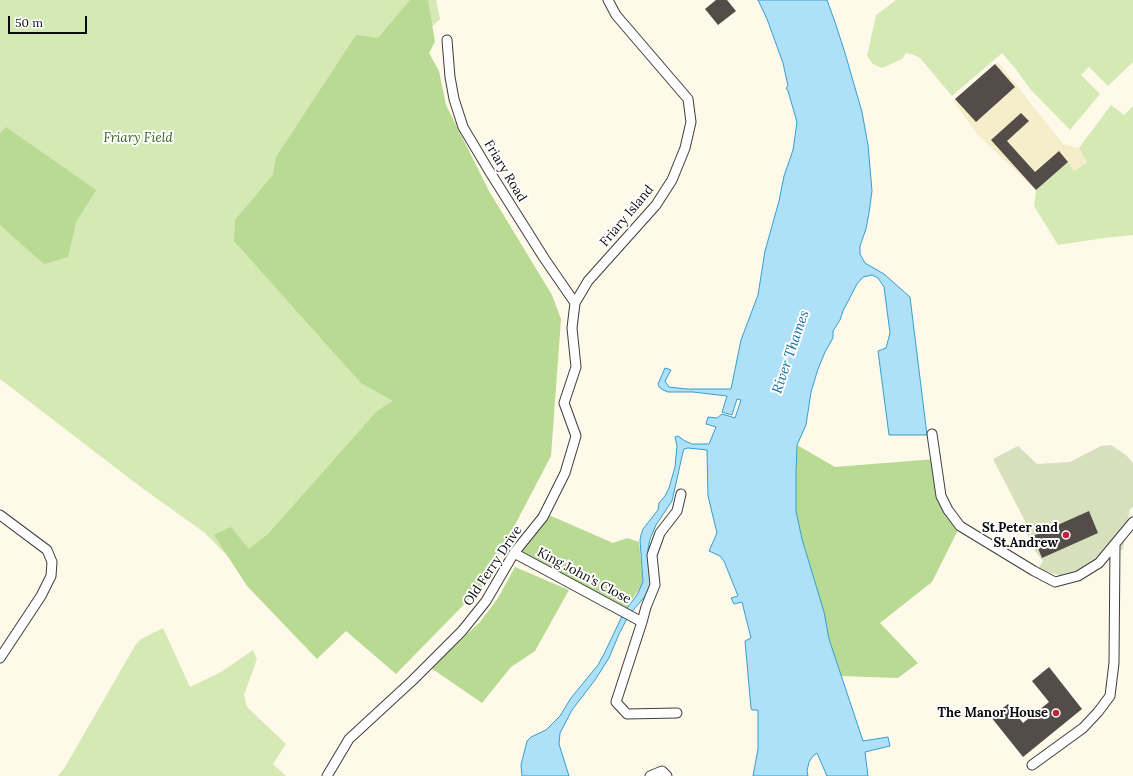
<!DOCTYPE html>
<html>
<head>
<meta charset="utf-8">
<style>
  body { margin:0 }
  #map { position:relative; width:1133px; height:776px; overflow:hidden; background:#fff9ea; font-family:Lora,serif }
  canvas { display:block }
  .scale { position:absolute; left:8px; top:16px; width:79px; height:18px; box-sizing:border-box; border:2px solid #0b0b0b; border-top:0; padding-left:5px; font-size:12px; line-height:14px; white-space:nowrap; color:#0b0b0b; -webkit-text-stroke:3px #fff; paint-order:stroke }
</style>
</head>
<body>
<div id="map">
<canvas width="1133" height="776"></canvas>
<div class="scale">50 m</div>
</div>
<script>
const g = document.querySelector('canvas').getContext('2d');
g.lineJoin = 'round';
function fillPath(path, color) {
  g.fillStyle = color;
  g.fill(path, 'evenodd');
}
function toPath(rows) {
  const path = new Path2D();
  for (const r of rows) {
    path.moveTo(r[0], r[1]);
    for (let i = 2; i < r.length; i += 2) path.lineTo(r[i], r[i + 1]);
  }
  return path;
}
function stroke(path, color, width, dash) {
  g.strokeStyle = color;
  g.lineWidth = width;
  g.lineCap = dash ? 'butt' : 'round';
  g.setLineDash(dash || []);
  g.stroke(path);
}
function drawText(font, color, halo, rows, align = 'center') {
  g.font = font + ' Lora,serif';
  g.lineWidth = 4;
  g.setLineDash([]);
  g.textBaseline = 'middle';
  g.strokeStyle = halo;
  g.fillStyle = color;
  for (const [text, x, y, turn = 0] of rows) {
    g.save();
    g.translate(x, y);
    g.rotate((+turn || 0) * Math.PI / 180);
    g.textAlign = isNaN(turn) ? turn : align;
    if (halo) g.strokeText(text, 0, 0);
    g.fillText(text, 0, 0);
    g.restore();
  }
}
fillPath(toPath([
  [998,62,1063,144,1079,148,1087,161,1074,171,1068,162,1036,190,978,135,954,102]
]), '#f5eeca');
fillPath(toPath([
  [0,0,436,0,440,19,349,106,411,404,247,576,205,533,142,488,0,379],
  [896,0,1133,0,1133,62,1108,86,1089,67,1081,75,1100,94,1070,130,1031,90,1014,67,1002,53,952,96,920,58,914,55,906,53,902,59,882,68,873,64,867,56,876,15],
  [1111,105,1124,115,1133,106,1133,235,1104,238,1058,245,1034,206,1036,190,1068,162,1074,171,1087,162,1079,148],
  [163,628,190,687,221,672,253,650,257,659,244,695,247,707,286,744,273,764,286,776,58,776,65,767,136,644,141,639]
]), '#d4e9b4');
fillPath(toPath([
  [410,0,428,0,435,42,429,53,439,71,446,105,489,191,552,295,561,319,551,456,484,584,396,674,346,631,317,659,247,586,214,535,231,527,249,549,268,534,377,411,393,401,361,383,234,241,235,220,273,175,276,157,356,35,378,38],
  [6,127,96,190,76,222,68,257,44,264,0,225,0,133],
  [797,445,835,467,935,459,941,496,960,526,932,582,880,623,918,663,898,678,840,676,829,639,824,612,802,539,796,511,796,473],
  [542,512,613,543,627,538,639,542,643,583,626,609,529,565,526,566,517,560,519,553],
  [515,567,569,590,535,651,511,667,482,703,431,668,480,622,498,598]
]), '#b9da93');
fillPath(toPath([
  [1111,445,1126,455,1133,463,1133,507,1130,509,1123,549,1080,578,1059,575,1038,569,1043,561,1035,551,1028,537,1027,525,993,459,1018,446,1037,464,1070,462,1101,446]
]), '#d7e0bc');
const water = toPath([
  [758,0,827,0,835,22,845,53,862,112,868,145,872,191,869,213,866,229,860,246,860,254,865,263,884,274,910,297,927,435,889,435,878,351,886,348,890,333,884,287,878,278,872,275,863,277,857,284,843,311,840,320,833,331,833,338,825,352,818,369,811,392,806,425,797,445,796,473,796,511,802,539,824,612,829,639,863,741,888,737,890,746,865,752,868,776,827,776,817,753,813,756,809,762,807,771,808,776,753,776,758,749,758,710,752,710,751,708,745,641,751,638,742,602,734,604,731,598,738,596,724,561,720,556,709,551,717,533,708,496,707,450,688,448,684,449,683,452,672,501,656,525,650,539,648,549,651,583,647,594,629,615,619,634,609,658,595,680,572,710,560,733,559,744,569,776,522,776,521,765,527,741,531,737,546,730,560,716,571,698,598,665,604,654,624,612,637,595,643,582,640,540,641,535,643,529,658,510,659,503,665,496,669,488,675,467,677,446,675,437,678,436,685,441,692,444,709,444,716,427,706,424,708,417,717,418,722,414,735,418,741,400,737,399,732,415,722,412,727,396,693,392,668,392,663,390,659,387,658,384,665,368,671,370,665,381,669,387,687,389,731,389,741,340,758,295,765,251,779,201,784,176,793,150,797,122,788,91,786,88,788,86,783,63,767,19,758,0]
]);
fillPath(water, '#aee1f7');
stroke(water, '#349ecf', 1);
fillPath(toPath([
  [716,0,727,0,736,11,718,25,705,9],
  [995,64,1015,87,976,122,955,99],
  [1021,113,1029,121,1007,141,1035,172,1059,151,1068,162,1036,190,991,140],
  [1089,511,1098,533,1042,558,1033,536],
  [1049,667,1082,709,1023,757,991,717,1008,704,1023,723,1049,702,1032,681]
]), '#544c48');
const minor = toPath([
  [447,40,450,77,454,99,463,127,488,169,544,258,575,303],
  [932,434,941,496,948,510,960,526,1034,571,1055,582,1078,576,1099,563,1133,522],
  [0,515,47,550,52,562,51,576,41,596,0,658],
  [514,553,642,622,646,607,655,585,652,555,660,533,677,511,681,494],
  [642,622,616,702,627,714,677,713],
  [1032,765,1083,728,1098,712,1110,696,1114,663,1115,545],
  [327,776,349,739,413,680,462,631,486,601,514,553,543,517,565,473,576,436,564,403,576,367,572,328,575,303,588,281,656,205,672,180,685,148,691,122,688,99,616,15,608,0],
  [650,776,662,771,667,776]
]);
stroke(minor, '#3e3e3e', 11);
stroke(minor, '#fff', 9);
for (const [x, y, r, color] of [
  [1066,535,4,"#bd2236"],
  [1056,713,4,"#bd2236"]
]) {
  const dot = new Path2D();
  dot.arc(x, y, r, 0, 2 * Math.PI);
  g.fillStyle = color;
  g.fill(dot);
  stroke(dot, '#fff', 1.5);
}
drawText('italic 13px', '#30631c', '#fff', [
  ["Friary Field",138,138]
]);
drawText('13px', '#0b0b0b', '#fff', [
  ["Friary Road",505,171,59],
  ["Friary Island",627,216,-50],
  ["Old Ferry Drive",493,566,-56],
  ["King John's Close",584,576,28]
]);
drawText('bold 13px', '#0b0b0b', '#fff', [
  ["St.Peter and",1058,528],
  ["St.Andrew",1058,543],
  ["The Manor House",1048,713]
], 'right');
drawText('italic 14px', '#146d9e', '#fff', [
  ["River Thames",791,352,-71]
]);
</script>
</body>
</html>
